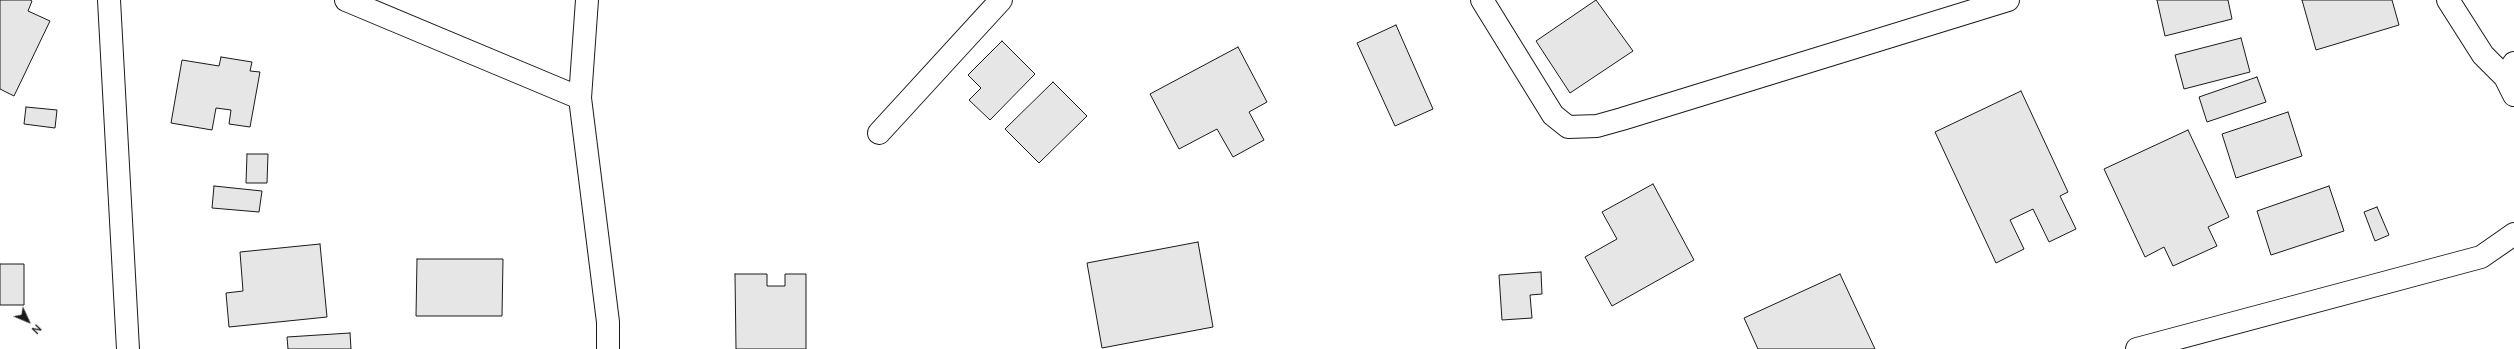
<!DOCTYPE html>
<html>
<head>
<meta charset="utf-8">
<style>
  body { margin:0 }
  #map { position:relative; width:2514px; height:349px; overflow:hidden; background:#fff; font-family:Manrope,sans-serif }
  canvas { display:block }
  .north { position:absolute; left:8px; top:301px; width:40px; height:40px; -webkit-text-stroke:3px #fff; paint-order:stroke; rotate:134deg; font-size:11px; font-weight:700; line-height:16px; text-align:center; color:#1a1a1a }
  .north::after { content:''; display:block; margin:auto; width:14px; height:18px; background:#1a1a1a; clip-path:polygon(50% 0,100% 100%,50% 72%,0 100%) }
</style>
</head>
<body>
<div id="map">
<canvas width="2514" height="349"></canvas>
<div class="north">N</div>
</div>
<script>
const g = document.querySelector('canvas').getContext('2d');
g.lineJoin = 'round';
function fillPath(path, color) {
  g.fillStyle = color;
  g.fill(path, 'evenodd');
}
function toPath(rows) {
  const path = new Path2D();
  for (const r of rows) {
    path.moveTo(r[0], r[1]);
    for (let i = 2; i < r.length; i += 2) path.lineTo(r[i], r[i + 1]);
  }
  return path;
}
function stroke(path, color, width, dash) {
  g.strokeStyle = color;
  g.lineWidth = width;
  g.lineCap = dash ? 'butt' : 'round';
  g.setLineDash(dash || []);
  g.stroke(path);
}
const building = toPath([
  [0,0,30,0,32,1,28,11,50,21,14,96,0,89,0,0],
  [1596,0,1633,51,1570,93,1536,41,1596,0],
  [2157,0,2228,0,2232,19,2165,36,2157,0],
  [2302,0,2392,0,2399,25,2316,50,2302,0],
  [1396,25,1433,109,1395,126,1357,43,1396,25],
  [2241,38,2250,72,2184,89,2175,55,2241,38],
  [1002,41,1035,74,990,120,969,100,981,88,968,75,1002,41],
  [1238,47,1267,102,1249,112,1264,140,1233,157,1217,129,1179,149,1150,94,1238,47],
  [221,57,252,62,250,71,260,72,250,127,229,124,231,110,216,108,212,130,171,123,182,60,219,66,221,57],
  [2257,77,2266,102,2207,122,2199,97,2257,77],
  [1053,82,1087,116,1039,163,1005,129,1053,82],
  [2021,91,2068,192,2060,196,2076,229,2049,242,2033,209,2010,220,2024,249,1996,263,1935,132,2021,91],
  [26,107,57,110,55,128,24,124,26,107],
  [2288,112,2302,156,2236,178,2222,134,2288,112],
  [2188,130,2229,217,2208,227,2217,246,2173,266,2164,247,2145,257,2104,169,2188,130],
  [247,154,268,154,267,183,246,183,247,154],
  [1653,184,1694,260,1612,306,1585,257,1617,239,1602,212,1653,184],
  [214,186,262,191,259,212,212,208,214,186],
  [2329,186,2344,231,2271,255,2257,211,2329,186],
  [2377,207,2389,235,2375,241,2364,212,2377,207],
  [1198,242,1213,327,1102,348,1087,263,1198,242],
  [320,244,327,317,229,327,226,293,243,291,240,252,320,244],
  [417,259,503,259,502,316,416,316,417,259],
  [0,264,24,264,24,305,0,305,0,264],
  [1541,272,1542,294,1530,295,1532,318,1502,320,1499,275,1541,272],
  [735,274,767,274,767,286,785,286,785,274,806,274,806,349,736,349,735,274],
  [1840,274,1875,349,1758,349,1744,318,1840,274],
  [350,333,351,349,288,349,287,337,350,333]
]);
fillPath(building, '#e6e6e6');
stroke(building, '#1a1a1a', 1);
const minor = toPath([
  [109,0,128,349],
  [346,0,580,98],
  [587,0,580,98,608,322,608,349],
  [1482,0,1553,115,1568,127,1597,126,1622,119,2008,0],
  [2448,0,2483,55,2505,77,2514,63],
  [2505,77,2514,95],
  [879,133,1001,0],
  [2137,349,2481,257,2514,234]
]);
stroke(minor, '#1a1a1a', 24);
stroke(minor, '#fff', 22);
</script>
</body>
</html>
